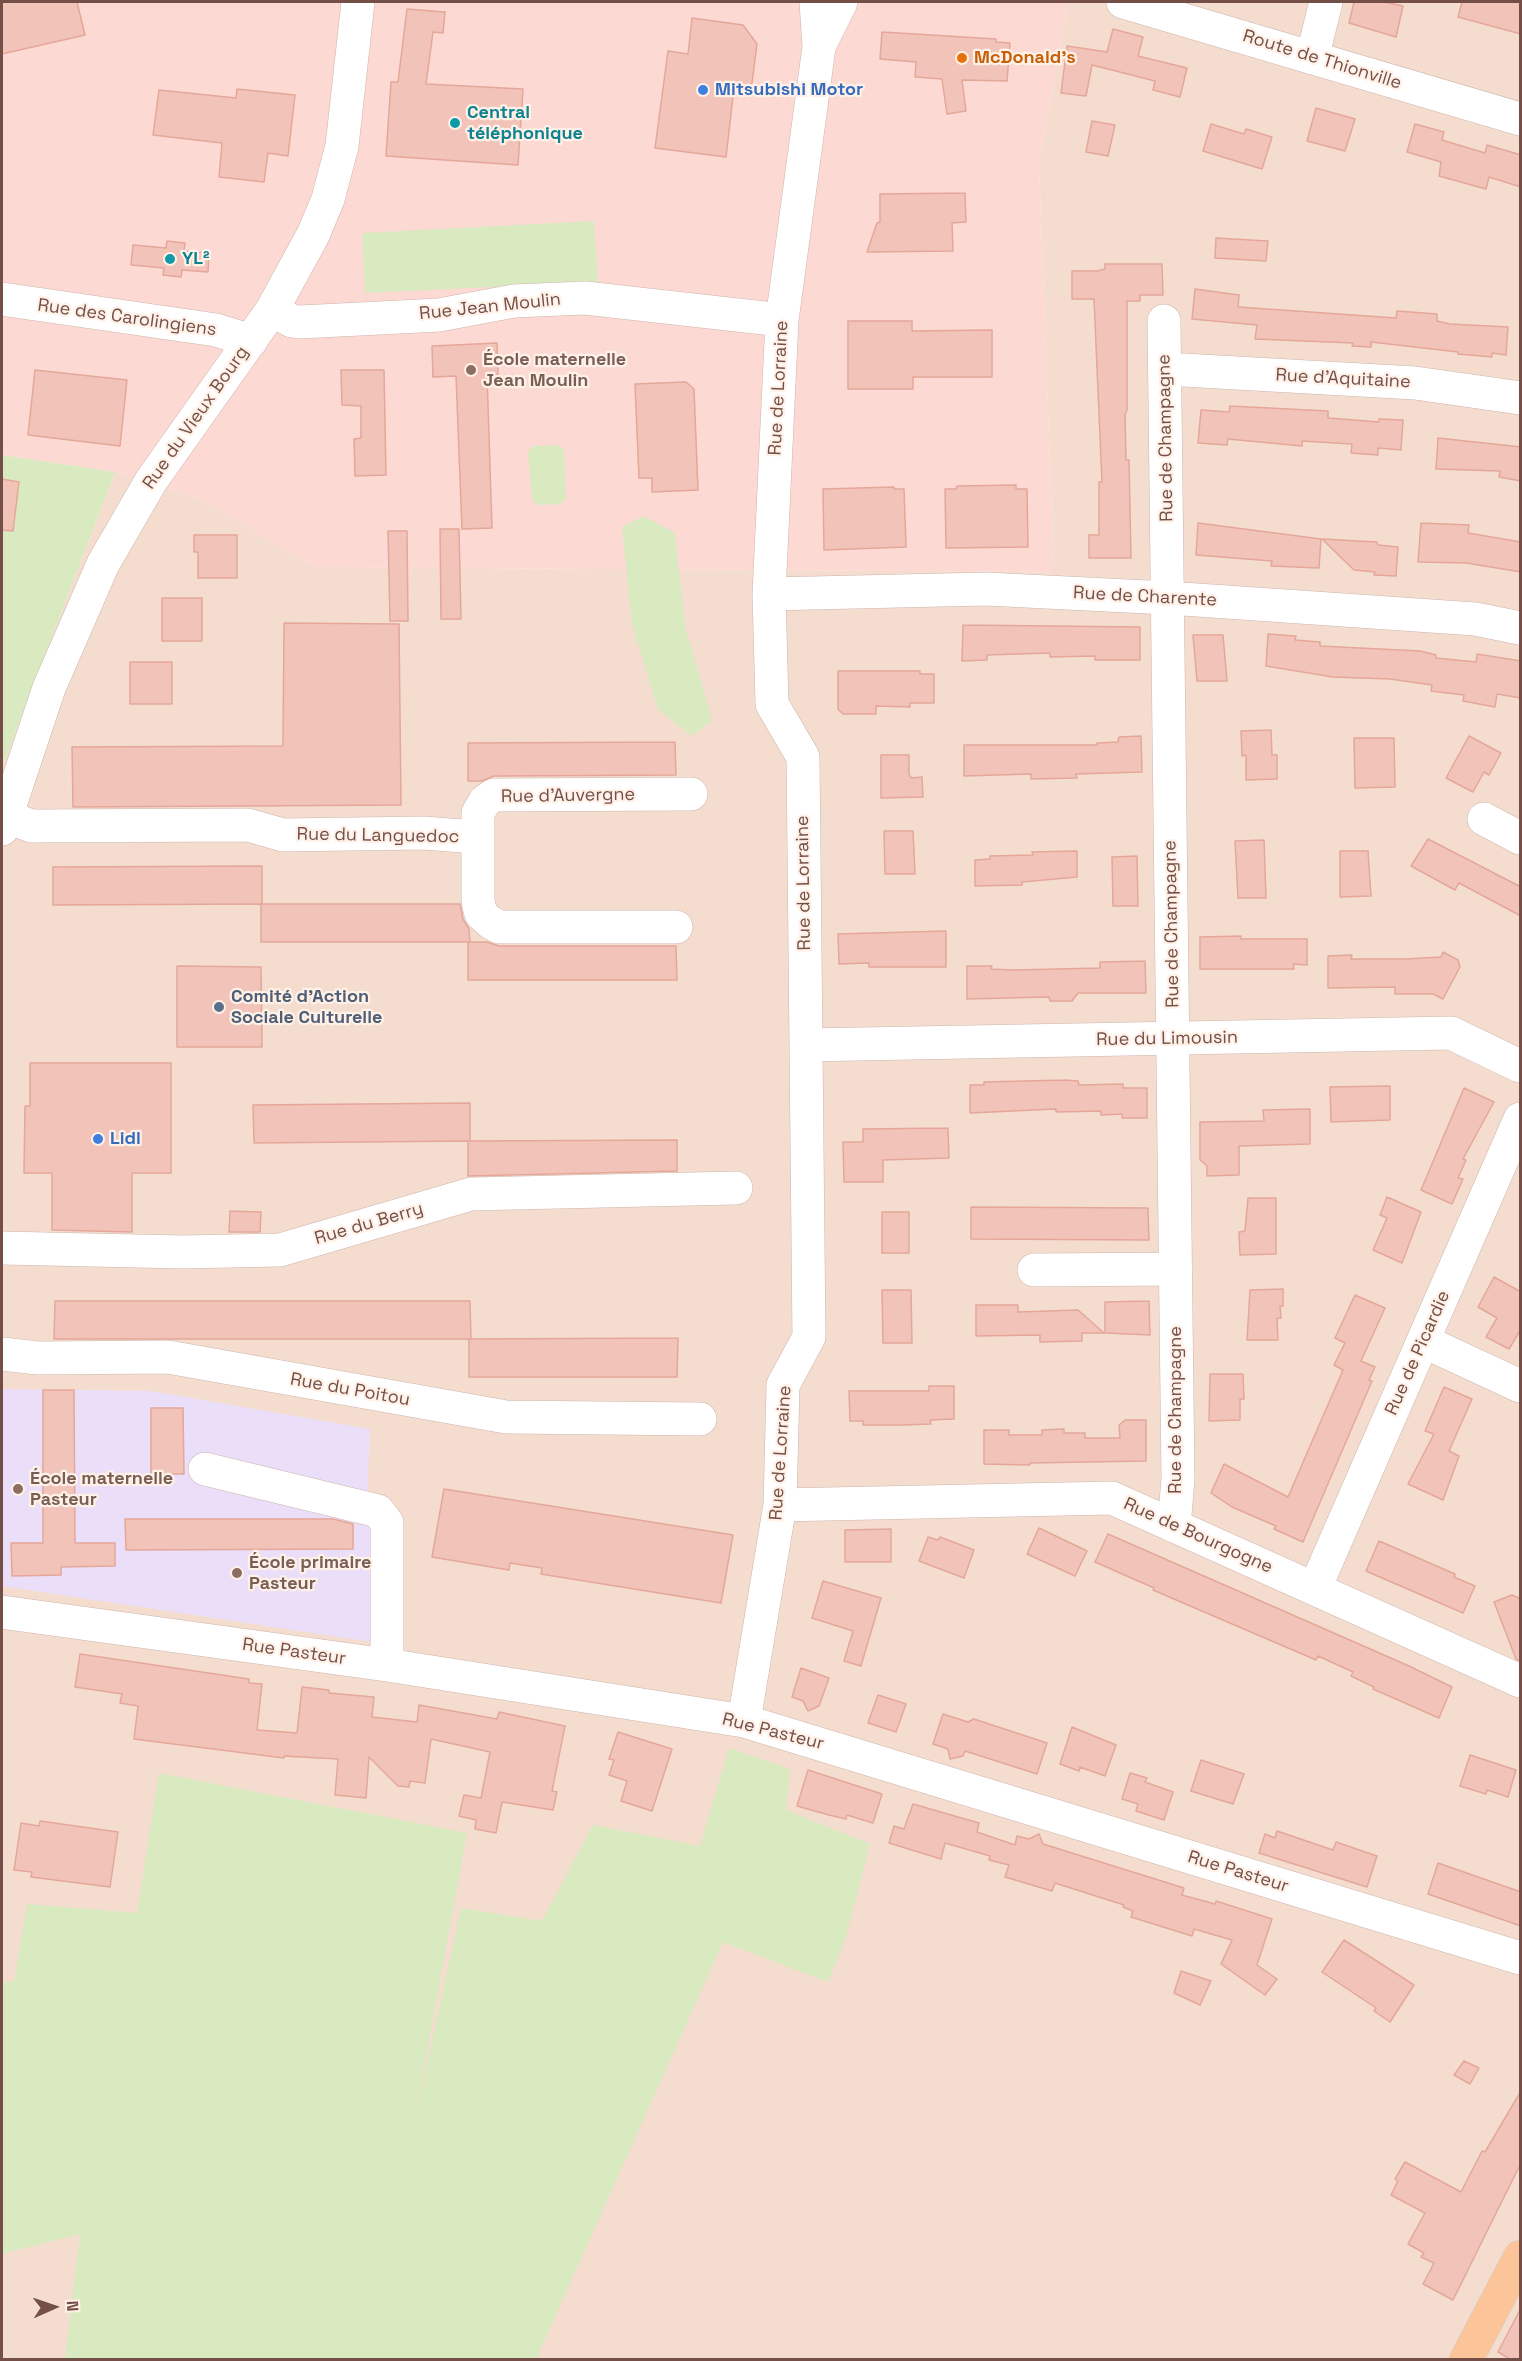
<!DOCTYPE html>
<html>
<head>
<meta charset="utf-8">
<style>
  body { margin:0 }
  #map { position:relative; width:1522px; height:2361px; overflow:hidden; background:#fcece1; font-family:"Space Grotesk",sans-serif }
  canvas { display:block }
  .frame { position:absolute; inset:0; border:3px solid #734f48; pointer-events:none }
  .north { position:absolute; left:24px; top:2277px; width:60px; height:60px; -webkit-text-stroke:4px #fff1e7; paint-order:stroke; rotate:87deg; font-size:16px; font-weight:700; line-height:24px; text-align:center; color:#734f48 }
  .north::after { content:''; display:block; margin:auto; width:21px; height:27px; background:#734f48; clip-path:polygon(50% 0,100% 100%,50% 72%,0 100%) }
</style>
</head>
<body>
<div id="map">
<canvas width="1522" height="2361"></canvas>
<div class="frame"></div>
<div class="north">N</div>
</div>
<script>
const g = document.querySelector('canvas').getContext('2d');
g.lineJoin = 'round';
function fillPath(path, color) {
  g.fillStyle = color;
  g.fill(path, 'evenodd');
}
function toPath(rows) {
  const path = new Path2D();
  for (const r of rows) {
    path.moveTo(r[0], r[1]);
    for (let i = 2; i < r.length; i += 2) path.lineTo(r[i], r[i + 1]);
  }
  return path;
}
function stroke(path, color, width, dash) {
  g.strokeStyle = color;
  g.lineWidth = width;
  g.lineCap = dash ? 'butt' : 'round';
  g.setLineDash(dash || []);
  g.stroke(path);
}
function drawText(font, color, halo, rows, align = 'center') {
  g.font = font + ' "Space Grotesk",sans-serif';
  g.lineWidth = 4.5;
  g.setLineDash([]);
  g.textBaseline = 'middle';
  g.strokeStyle = halo;
  g.fillStyle = color;
  for (const [text, x, y, turn = 0] of rows) {
    g.save();
    g.translate(x, y);
    g.rotate((+turn || 0) * Math.PI / 180);
    g.textAlign = isNaN(turn) ? turn : align;
    if (halo) g.strokeText(text, 0, 0);
    g.fillText(text, 0, 0);
    g.restore();
  }
}
fillPath(toPath([
  [1069,2,1520,2,1520,2359,2,2359,2,767,115,472,204,501,315,567,1054,572,1039,164]
]), '#f4ddcf');
fillPath(toPath([
  [2,2,1069,2,1039,164,1054,572,315,567,204,501,115,472,2,455]
]), '#fdd9d4');
fillPath(toPath([
  [2,1389,151,1391,370,1429,367,1503,372,1518,372,1642,2,1586]
]), '#eadef8');
fillPath(toPath([
  [594,221,598,282,365,293,362,233],
  [557,445,564,450,566,499,560,504,538,505,532,500,528,452,533,446],
  [2,455,115,472,2,767],
  [644,516,675,533,685,627,712,720,692,736,658,709,632,624,622,527],
  [729,1748,790,1769,786,1810,870,1844,846,1937,828,1982,723,1942,536,2359,65,2359,80,2234,2,2254,2,1982,14,1981,27,1904,137,1913,159,1773,467,1833,415,2118,461,1908,542,1921,593,1825,700,1846]
]), '#d9e9c0');
const building = toPath([
  [2,2,77,2,85,35,2,54,2,2],
  [1354,2,1384,2,1403,6,1396,37,1349,23,1354,2],
  [1462,2,1521,2,1521,34,1458,17,1462,2],
  [407,9,445,12,443,33,433,32,426,84,523,89,518,165,386,156,391,82,398,82,407,9],
  [692,18,743,25,757,44,752,83,733,97,726,157,655,148,668,51,688,54,692,18],
  [1113,29,1143,37,1138,56,1187,68,1180,97,1153,90,1155,81,1092,65,1086,96,1061,93,1067,46,1107,52,1113,29],
  [882,32,996,39,996,42,1010,43,1007,81,962,80,966,111,947,114,942,79,915,77,916,62,880,59,882,32],
  [237,89,295,95,288,156,268,153,264,182,219,177,222,143,153,135,159,90,236,98,237,89],
  [1316,108,1355,119,1345,151,1307,141,1316,108],
  [1092,121,1115,125,1108,156,1086,152,1092,121],
  [1211,124,1244,134,1246,129,1272,137,1262,169,1203,151,1211,124],
  [1415,124,1444,132,1442,140,1485,153,1487,145,1521,155,1521,187,1489,177,1486,189,1439,176,1441,162,1407,152,1415,124],
  [965,193,966,222,952,223,953,251,867,252,877,223,880,222,880,194,965,193],
  [1216,238,1268,241,1266,261,1215,258,1216,238],
  [167,241,185,243,184,251,209,253,208,272,182,270,181,277,163,275,164,268,131,265,133,245,166,248,167,241],
  [1105,264,1162,264,1163,295,1140,295,1140,301,1127,301,1127,410,1125,415,1126,460,1129,460,1131,558,1089,558,1089,535,1099,535,1099,482,1102,482,1094,299,1072,299,1072,271,1097,271,1105,269,1105,264],
  [1195,289,1239,295,1238,307,1396,318,1397,311,1437,314,1437,321,1450,324,1508,327,1506,355,1492,353,1492,357,1458,354,1458,352,1371,342,1371,347,1352,346,1353,343,1255,339,1257,325,1192,319,1195,289],
  [848,321,912,321,912,331,992,330,992,377,913,377,913,389,848,389,848,321],
  [497,343,498,375,487,375,492,528,462,529,456,376,433,377,432,346,497,343],
  [35,370,127,380,120,446,28,435,35,370],
  [341,370,384,370,386,475,355,476,354,439,361,438,361,406,342,405,341,370],
  [686,382,694,389,698,490,652,492,652,478,639,478,635,384,686,382],
  [1230,406,1328,411,1328,418,1379,422,1379,419,1403,420,1401,450,1378,448,1378,455,1351,453,1352,444,1302,441,1302,446,1228,439,1227,445,1198,443,1201,410,1229,412,1230,406],
  [1438,438,1521,447,1521,481,1499,477,1500,471,1436,469,1438,438],
  [2,479,19,482,13,531,2,530,2,479],
  [1016,485,1016,489,1027,489,1028,547,946,548,945,489,956,489,957,486,1016,485],
  [894,487,894,489,904,489,906,547,824,550,823,489,894,487],
  [1198,523,1321,539,1319,568,1271,566,1272,561,1196,555,1198,523],
  [1421,523,1469,525,1468,533,1521,542,1521,572,1466,563,1418,562,1421,523],
  [440,529,459,529,461,619,441,619,440,529],
  [388,531,407,531,408,621,390,621,388,531],
  [194,535,237,535,237,578,198,578,198,552,194,552,194,535],
  [1322,539,1377,542,1378,545,1398,547,1396,576,1374,575,1375,572,1354,570,1322,539],
  [162,598,202,598,202,641,162,641,162,598],
  [284,623,399,624,401,805,73,807,72,747,283,746,284,623],
  [963,625,1140,627,1140,660,1095,660,1095,656,1050,657,1050,653,987,655,987,660,962,661,963,625],
  [1268,634,1296,636,1295,640,1320,642,1320,646,1420,651,1436,655,1436,658,1476,662,1477,654,1521,661,1521,698,1497,694,1495,707,1463,701,1464,695,1431,691,1432,685,1390,679,1333,677,1266,666,1268,634],
  [1193,635,1223,635,1227,681,1197,681,1193,635],
  [130,662,172,662,172,704,130,704,130,662],
  [838,671,920,671,920,674,934,674,934,703,910,703,910,707,876,706,876,714,843,714,838,709,838,671],
  [1271,730,1272,755,1277,755,1277,779,1246,780,1246,755,1242,756,1241,731,1271,730],
  [1141,736,1142,772,1076,774,1077,778,1031,779,1031,774,964,776,964,745,1097,745,1097,743,1118,742,1119,737,1141,736],
  [1469,736,1501,753,1489,775,1484,772,1473,792,1446,778,1469,736],
  [1354,738,1394,738,1395,787,1355,788,1354,738],
  [675,742,676,775,494,776,482,781,468,781,468,743,675,742],
  [881,755,909,755,909,774,911,778,922,777,923,797,881,798,881,755],
  [884,831,913,831,915,874,885,874,884,831],
  [1428,839,1521,887,1521,916,1459,883,1455,890,1411,866,1428,839],
  [1264,840,1266,898,1238,898,1235,841,1264,840],
  [1077,851,1077,877,1022,882,1022,885,975,886,975,860,990,859,990,856,1033,855,1032,852,1077,851],
  [1340,851,1368,851,1371,896,1340,897,1340,851],
  [1137,856,1138,906,1113,906,1112,857,1137,856],
  [262,866,262,904,460,904,463,919,469,929,470,942,261,942,261,904,53,905,53,867,262,866],
  [946,931,946,967,869,967,869,963,839,964,838,934,946,931],
  [1241,936,1241,939,1307,939,1307,965,1293,964,1294,969,1200,969,1200,937,1241,936],
  [468,942,487,942,499,946,676,946,677,980,468,980,468,942],
  [1443,952,1458,960,1460,967,1443,999,1433,994,1395,994,1395,987,1328,988,1328,956,1352,955,1351,959,1406,959,1441,957,1443,952],
  [1145,961,1146,993,1078,993,1072,1001,1050,1001,1049,997,967,999,967,966,992,966,991,969,1013,970,1100,968,1100,962,1145,961],
  [177,966,261,967,262,1047,177,1047,177,966],
  [30,1063,171,1063,171,1173,132,1173,132,1232,52,1230,52,1173,24,1173,25,1106,30,1106,30,1063],
  [1065,1080,1078,1081,1079,1085,1123,1084,1123,1088,1147,1088,1147,1118,1122,1118,1122,1114,1101,1115,1101,1111,1056,1112,1056,1109,970,1113,970,1085,984,1085,984,1082,1065,1080],
  [1390,1086,1390,1120,1331,1122,1330,1087,1390,1086],
  [1464,1088,1494,1102,1463,1159,1466,1160,1458,1178,1463,1179,1452,1204,1421,1190,1464,1088],
  [470,1103,470,1141,677,1140,677,1171,468,1176,468,1141,254,1143,253,1105,470,1103],
  [1310,1109,1310,1144,1239,1146,1239,1175,1207,1176,1207,1166,1200,1160,1200,1122,1264,1121,1263,1110,1310,1109],
  [948,1128,949,1158,883,1160,883,1182,844,1182,843,1142,863,1142,863,1129,948,1128],
  [1387,1197,1421,1212,1402,1263,1373,1250,1387,1218,1380,1215,1387,1197],
  [1248,1198,1276,1198,1276,1254,1240,1255,1239,1232,1245,1231,1248,1198],
  [971,1207,1148,1208,1149,1240,971,1239,971,1207],
  [230,1211,261,1212,260,1232,229,1232,230,1211],
  [882,1212,909,1212,909,1253,882,1253,882,1212],
  [1494,1277,1521,1292,1521,1329,1509,1349,1486,1337,1497,1318,1478,1307,1494,1277],
  [1283,1289,1283,1306,1280,1306,1281,1318,1277,1318,1278,1340,1247,1340,1250,1290,1283,1289],
  [882,1290,911,1290,912,1343,883,1343,882,1290],
  [1355,1295,1385,1308,1361,1361,1375,1367,1369,1380,1372,1381,1303,1542,1274,1529,1276,1526,1232,1507,1211,1493,1224,1464,1288,1497,1343,1370,1334,1365,1345,1343,1335,1338,1355,1295],
  [55,1301,470,1301,471,1339,54,1339,55,1301],
  [1149,1301,1150,1335,1105,1333,1105,1302,1149,1301],
  [976,1305,1018,1305,1018,1312,1078,1310,1104,1333,1082,1333,1082,1341,1040,1342,1040,1335,976,1336,976,1305],
  [678,1338,677,1377,469,1377,469,1339,678,1338],
  [1210,1374,1243,1374,1244,1399,1240,1399,1240,1420,1209,1421,1210,1374],
  [929,1386,954,1386,954,1419,930,1420,931,1424,904,1425,863,1425,863,1421,850,1421,849,1391,929,1391,929,1386],
  [1444,1387,1472,1399,1449,1451,1459,1456,1443,1500,1408,1484,1434,1434,1425,1431,1444,1387],
  [43,1390,74,1390,75,1543,115,1543,115,1566,61,1567,61,1575,12,1576,11,1543,43,1543,43,1390],
  [151,1408,183,1408,184,1474,151,1474,151,1408],
  [1125,1420,1146,1420,1146,1461,1030,1463,1030,1465,984,1464,984,1430,1009,1430,1009,1435,1042,1435,1042,1430,1064,1429,1064,1433,1085,1433,1085,1438,1120,1438,1119,1425,1125,1420],
  [444,1489,733,1535,721,1603,541,1574,542,1568,510,1563,509,1570,432,1557,444,1489],
  [125,1519,333,1519,353,1524,353,1549,126,1550,125,1519],
  [1039,1528,1087,1551,1075,1576,1027,1554,1039,1528],
  [891,1529,891,1562,845,1562,845,1530,891,1529],
  [1108,1534,1409,1666,1452,1687,1439,1718,1373,1689,1374,1687,1351,1676,1353,1672,1318,1656,1316,1660,1153,1590,1154,1588,1095,1562,1108,1534],
  [928,1537,938,1540,940,1537,974,1550,964,1578,919,1561,928,1537],
  [1379,1541,1455,1574,1454,1577,1475,1586,1463,1613,1366,1571,1379,1541],
  [823,1581,881,1598,861,1666,844,1661,853,1631,812,1618,823,1581],
  [1512,1595,1521,1599,1521,1661,1516,1659,1494,1602,1512,1595],
  [80,1654,249,1679,249,1683,262,1684,257,1730,297,1733,302,1687,329,1690,329,1693,374,1697,372,1717,417,1722,419,1705,497,1719,499,1712,565,1726,552,1791,557,1792,553,1810,502,1802,496,1833,475,1829,476,1820,459,1816,464,1795,481,1798,490,1752,431,1739,425,1783,410,1781,409,1787,398,1786,369,1757,366,1798,335,1795,338,1759,284,1756,284,1758,134,1739,138,1706,120,1703,122,1694,75,1687,80,1654],
  [801,1668,829,1678,819,1706,808,1711,803,1701,792,1697,801,1668],
  [878,1695,906,1704,896,1732,868,1723,878,1695],
  [943,1714,968,1722,974,1719,1047,1743,1037,1774,965,1751,963,1756,950,1759,948,1749,933,1744,943,1714],
  [1072,1727,1116,1745,1105,1776,1080,1767,1079,1771,1060,1764,1072,1727],
  [618,1732,672,1749,652,1811,621,1801,627,1781,609,1775,614,1760,609,1759,618,1732],
  [1470,1755,1516,1770,1508,1797,1487,1790,1486,1794,1460,1786,1470,1755],
  [1201,1760,1244,1774,1233,1804,1191,1791,1201,1760],
  [808,1770,882,1794,873,1823,847,1815,846,1819,829,1815,797,1806,808,1770],
  [1130,1773,1147,1778,1145,1782,1173,1792,1164,1820,1136,1811,1138,1804,1122,1799,1130,1773],
  [913,1804,979,1823,977,1832,1015,1845,1017,1836,1029,1839,1039,1834,1043,1844,1184,1888,1182,1895,1215,1904,1216,1901,1272,1919,1257,1965,1277,1979,1265,1995,1221,1964,1232,1940,1194,1929,1192,1936,1131,1917,1133,1911,1123,1907,1124,1905,1055,1883,1052,1891,1005,1877,1009,1865,989,1860,990,1856,945,1843,941,1859,889,1843,894,1826,904,1829,913,1804],
  [40,1821,118,1832,110,1887,31,1877,32,1872,14,1870,21,1823,39,1826,40,1821],
  [1277,1831,1333,1850,1336,1842,1377,1856,1367,1887,1259,1853,1265,1834,1275,1838,1277,1831],
  [1438,1863,1521,1892,1521,1926,1428,1894,1438,1863],
  [1344,1940,1414,1985,1390,2022,1374,2011,1376,2008,1322,1972,1344,1940],
  [1181,1971,1211,1981,1200,2005,1174,1993,1181,1971],
  [1464,2061,1479,2068,1470,2084,1454,2075,1464,2061],
  [1521,2091,1521,2163,1453,2300,1423,2284,1434,2263,1421,2257,1424,2253,1408,2244,1425,2213,1391,2195,1398,2181,1395,2179,1405,2162,1461,2192,1482,2151,1485,2152,1521,2091],
  [1521,2308,1521,2360,1512,2360,1498,2352,1521,2308]
]);
fillPath(building, '#f2c4b9');
stroke(building, '#e4a799', 1.5);
const minor = toPath([
  [1123,2,1520,119],
  [819,46,841,2],
  [1312,58,1326,2],
  [2,299,216,330,251,341],
  [272,310,292,321,300,322,439,315,514,301,585,298,782,320],
  [1164,321,1178,1479,1174,1526],
  [1165,369,1415,383,1520,398],
  [769,594,986,589,1168,598,1475,619,1520,628],
  [6,816,31,826,248,825,283,835,423,833,476,837],
  [1484,819,1520,838],
  [2,829,49,688,103,564,151,481,272,310,313,235,328,199,342,146,358,2],
  [676,927,499,927,490,922,481,914,478,901,478,813,485,801,494,795,691,794],
  [806,1045,1451,1033,1520,1066],
  [2,1248,183,1252,280,1250,471,1194,736,1188],
  [1034,1270,1176,1269],
  [1423,1341,1520,1386],
  [2,1354,38,1358,168,1357,506,1417,700,1419],
  [205,1469,378,1511,387,1523,387,1665],
  [780,1505,1112,1498,1520,1681],
  [1315,1588,1520,1119],
  [2,1612,387,1665,744,1721,1520,1958],
  [744,1721,780,1505,783,1385,809,1337,803,757,772,704,769,594,782,320,819,47,816,2]
]);
const major = toPath([
  [1466,2360,1520,2257]
]);
stroke(minor, '#cfb4ab', 34);
stroke(major, '#d5cac8', 34);
stroke(minor, '#fff', 33);
stroke(major, '#fcc499', 33);
for (const [x, y, r, color] of [
  [962,58,6,"#e8710a"],
  [703,90,6,"#3f7fe0"],
  [455,123,6,"#0f9aa8"],
  [170,259,6,"#0f9aa8"],
  [471,370,6,"#8d6e63"],
  [219,1007,6,"#5c6f8a"],
  [98,1139,6,"#3f7fe0"],
  [18,1489,6,"#8d6e63"],
  [237,1573,6,"#8d6e63"]
]) {
  const dot = new Path2D();
  dot.arc(x, y, r, 0, 2 * Math.PI);
  g.fillStyle = color;
  g.fill(dot);
  stroke(dot, '#fff1e7', 2);
}
drawText('bold 18px', '#c56008', '#fff1e7', [
  ["McDonald's",974,58]
], 'left');
drawText('18px', '#734f48', '#fff1e7', [
  ["Route de Thionville",1322,60,17],
  ["Rue Jean Moulin",490,307,-6],
  ["Rue des Carolingiens",127,318,8],
  ["Rue d'Aquitaine",1343,379,3],
  ["Rue de Lorraine",779,388,-87],
  ["Rue du Vieux Bourg",196,418,-55],
  ["Rue de Champagne",1166,438,-91],
  ["Rue de Charente",1145,597,3],
  ["Rue d'Auvergne",568,796,-1],
  ["Rue du Languedoc",378,836,1],
  ["Rue de Lorraine",804,883,-91],
  ["Rue de Champagne",1172,924,-91],
  ["Rue du Limousin",1167,1039,-1],
  ["Rue du Berry",369,1224,-16],
  ["Rue de Picardie",1418,1353,-66],
  ["Rue du Poitou",350,1390,10],
  ["Rue de Champagne",1176,1410,-90],
  ["Rue de Lorraine",781,1453,-86],
  ["Rue de Bourgogne",1198,1536,24],
  ["Rue Pasteur",294,1652,8],
  ["Rue Pasteur",773,1732,14],
  ["Rue Pasteur",1238,1872,17]
]);
drawText('bold 18px', '#366cbe', '#fff1e7', [
  ["Mitsubishi Motor",715,90],
  ["Lidl",110,1139]
], 'left');
drawText('bold 18px', '#0d838f', '#fff1e7', [
  ["Central",467,113],
  ["téléphonique",467,134],
  ["YL²",182,259]
], 'left');
drawText('bold 18px', '#785e54', '#fff1e7', [
  ["École maternelle",483,360],
  ["Jean Moulin",483,381],
  ["École maternelle",30,1479],
  ["Pasteur",30,1500],
  ["École primaire",249,1563],
  ["Pasteur",249,1584]
], 'left');
drawText('bold 18px', '#4e5e75', '#fff1e7', [
  ["Comité d’Action",231,997],
  ["Sociale Culturelle",231,1018]
], 'left');
</script>
</body>
</html>
